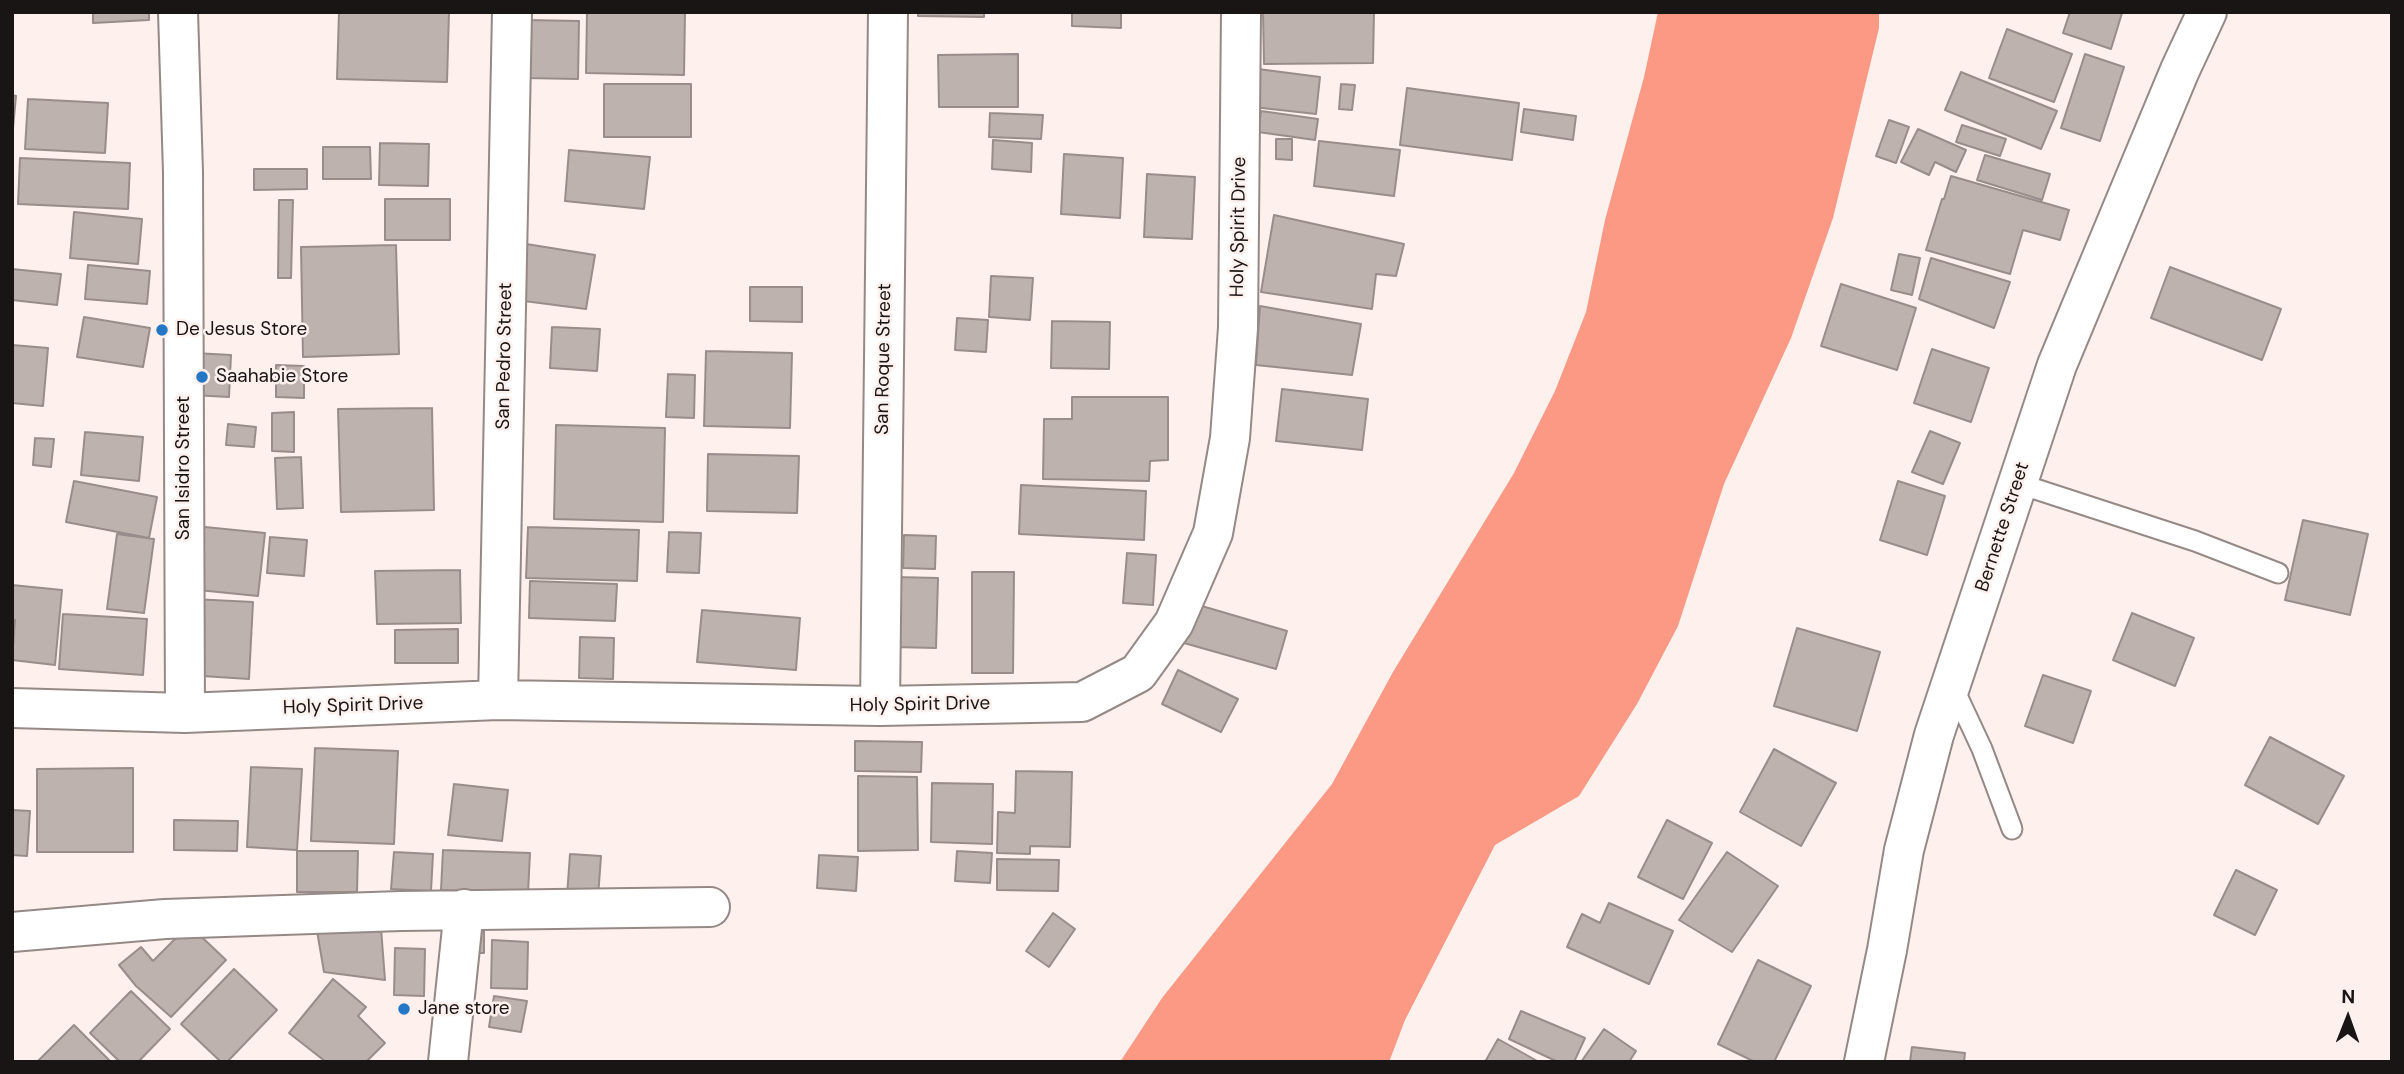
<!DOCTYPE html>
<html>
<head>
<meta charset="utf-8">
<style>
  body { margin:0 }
  #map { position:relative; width:2404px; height:1074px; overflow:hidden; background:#fdf0ed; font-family:"DM Sans",sans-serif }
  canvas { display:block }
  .frame { position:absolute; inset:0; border:14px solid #191514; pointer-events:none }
  .north { position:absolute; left:2313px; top:983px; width:70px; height:70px; -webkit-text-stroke:5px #fdf0ed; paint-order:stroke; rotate:1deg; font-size:19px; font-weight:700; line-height:28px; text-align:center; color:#191514 }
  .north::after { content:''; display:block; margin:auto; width:24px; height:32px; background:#191514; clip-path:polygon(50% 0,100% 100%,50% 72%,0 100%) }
</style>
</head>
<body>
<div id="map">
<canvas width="2404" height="1074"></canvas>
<div class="frame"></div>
<div class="north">N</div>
</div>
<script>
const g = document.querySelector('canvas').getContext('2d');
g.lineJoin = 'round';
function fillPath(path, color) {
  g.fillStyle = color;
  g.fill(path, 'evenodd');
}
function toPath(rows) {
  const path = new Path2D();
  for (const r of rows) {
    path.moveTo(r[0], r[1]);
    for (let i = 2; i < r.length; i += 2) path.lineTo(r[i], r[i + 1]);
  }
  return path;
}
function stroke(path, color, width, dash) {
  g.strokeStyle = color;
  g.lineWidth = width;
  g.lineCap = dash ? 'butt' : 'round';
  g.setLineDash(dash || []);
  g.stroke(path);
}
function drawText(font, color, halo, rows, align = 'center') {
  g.font = font + ' "DM Sans",sans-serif';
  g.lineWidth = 5;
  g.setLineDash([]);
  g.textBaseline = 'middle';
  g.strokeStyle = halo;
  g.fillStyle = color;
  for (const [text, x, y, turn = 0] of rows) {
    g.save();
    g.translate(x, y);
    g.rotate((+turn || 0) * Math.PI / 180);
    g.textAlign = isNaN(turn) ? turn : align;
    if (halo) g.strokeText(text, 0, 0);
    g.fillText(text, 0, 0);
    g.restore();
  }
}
fillPath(toPath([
  [1658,12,1879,12,1879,28,1833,218,1791,338,1724,484,1678,626,1637,704,1579,796,1495,845,1405,1020,1389,1062,1120,1062,1162,998,1332,784,1393,672,1514,473,1555,391,1586,312,1605,220,1644,77]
]), '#fb9984');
const building = toPath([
  [93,12,149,12,149,20,93,23,93,12],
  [339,12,449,12,447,82,337,79,339,12],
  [587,12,685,12,684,75,586,73,587,12],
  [918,12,984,12,984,17,918,16,918,12],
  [1072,12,1121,12,1121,28,1072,26,1072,12],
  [1263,12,1374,12,1373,63,1264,64,1263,12],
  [2070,12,2122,13,2111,49,2063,33,2070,12],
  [526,20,579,21,578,79,525,78,526,20],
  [2007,29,2072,54,2054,102,1989,78,2007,29],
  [1018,54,1018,107,939,107,938,55,1018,54],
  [2085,54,2124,67,2100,141,2061,128,2085,54],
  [1258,69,1320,77,1316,114,1253,107,1258,69],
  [1961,72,2057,111,2041,149,1945,110,1961,72],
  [604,84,691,84,691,137,604,137,604,84],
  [1341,84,1355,85,1352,110,1339,109,1341,84],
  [1407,88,1519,103,1512,160,1400,145,1407,88],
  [12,95,16,96,12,139,12,95],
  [28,99,108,103,105,153,25,149,28,99],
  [1524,109,1576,116,1573,140,1521,132,1524,109],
  [1261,111,1318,119,1315,140,1258,132,1261,111],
  [990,113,1043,115,1041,139,989,137,990,113],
  [1889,120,1909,127,1896,163,1876,156,1889,120],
  [1962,125,2006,139,2000,156,1956,142,1962,125],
  [1918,129,1966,150,1956,172,1935,162,1929,175,1901,162,1918,129],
  [1276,139,1292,139,1292,160,1276,159,1276,139],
  [993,140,1032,143,1031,172,992,169,993,140],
  [1319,141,1400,150,1394,196,1314,186,1319,141],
  [380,143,429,144,428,186,379,185,380,143],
  [323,147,370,147,371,179,323,179,323,147],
  [569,150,650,157,644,209,565,201,569,150],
  [1064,154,1123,158,1120,218,1061,214,1064,154],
  [1985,155,2050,174,2042,200,1977,180,1985,155],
  [20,158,130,163,128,209,18,204,20,158],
  [254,169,307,169,307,189,254,190,254,169],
  [1147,174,1195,177,1192,239,1144,237,1147,174],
  [1951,176,2069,210,2060,240,2023,230,2010,274,1926,250,1942,199,1944,199,1951,176],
  [385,199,450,199,450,240,385,240,385,199],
  [279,200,293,200,291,278,278,278,279,200],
  [74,212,142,219,138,264,70,258,74,212],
  [1274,215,1404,244,1396,276,1376,274,1372,309,1261,292,1274,215],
  [520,243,595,255,586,309,524,301,520,243],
  [396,245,399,354,303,357,301,247,396,245],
  [1899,254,1920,258,1912,295,1891,290,1899,254],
  [1931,258,2010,282,1994,328,1919,299,1931,258],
  [88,265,150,271,147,304,85,299,88,265],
  [2170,267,2281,309,2262,360,2151,318,2170,267],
  [12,269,61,274,57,305,12,300,12,269],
  [991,276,1033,278,1030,320,989,317,991,276],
  [1841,284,1916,308,1897,370,1821,346,1841,284],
  [750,287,802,287,802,322,750,321,750,287],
  [1260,306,1361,324,1352,375,1256,365,1260,306],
  [84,317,150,328,143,367,77,357,84,317],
  [957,318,988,320,986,352,955,350,957,318],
  [1052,321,1110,322,1109,369,1051,368,1052,321],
  [552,327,600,329,597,371,550,368,552,327],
  [12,345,48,348,43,406,12,403,12,345],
  [1932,349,1989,368,1971,422,1914,403,1932,349],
  [706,351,792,353,790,428,704,426,706,351],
  [194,353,231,355,229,397,192,395,194,353],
  [276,365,304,366,304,398,276,397,276,365],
  [668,374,695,375,694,418,666,417,668,374],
  [1282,389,1368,399,1362,450,1276,441,1282,389],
  [1072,397,1168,397,1168,460,1150,461,1149,481,1043,479,1044,419,1072,419,1072,397],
  [432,408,434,510,341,512,338,409,432,408],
  [294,412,294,452,272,451,272,413,294,412],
  [228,424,256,427,254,447,226,445,228,424],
  [556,425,665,428,663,522,554,519,556,425],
  [1930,431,1960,443,1943,484,1912,472,1930,431],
  [85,432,143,437,139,481,81,475,85,432],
  [35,438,54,439,51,467,33,465,35,438],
  [708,454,799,456,797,513,707,511,708,454],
  [301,457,303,508,277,509,275,458,301,457],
  [74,481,157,497,149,538,66,522,74,481],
  [1898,481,1945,496,1927,555,1880,540,1898,481],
  [1021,485,1146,491,1144,540,1019,534,1021,485],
  [2303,520,2368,534,2350,615,2285,600,2303,520],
  [195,526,265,533,258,596,188,589,195,526],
  [528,527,639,530,637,581,526,578,528,527],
  [669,532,701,533,699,573,667,572,669,532],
  [117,534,154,539,144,613,107,609,117,534],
  [904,535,936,536,935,569,903,568,904,535],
  [270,537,307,540,304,576,267,573,270,537],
  [1127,553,1156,555,1153,605,1123,603,1127,553],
  [460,570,461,623,377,624,375,571,460,570],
  [972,572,1014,572,1013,673,972,673,972,572],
  [894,577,938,578,936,648,893,647,894,577],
  [530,581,617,584,615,621,529,618,530,581],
  [12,585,62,590,55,665,12,660,15,620,12,620,12,585],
  [192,599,253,602,249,679,187,675,192,599],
  [1195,604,1287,631,1276,669,1184,643,1195,604],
  [702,610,800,618,796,670,697,662,702,610],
  [2132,613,2194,638,2175,686,2113,660,2132,613],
  [63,614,147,619,143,675,59,669,63,614],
  [1797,628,1880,652,1857,731,1774,706,1797,628],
  [458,629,458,663,395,663,395,630,458,629],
  [580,637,614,638,613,679,579,678,580,637],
  [1178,670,1238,699,1221,732,1162,704,1178,670],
  [2043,675,2091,691,2073,743,2025,726,2043,675],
  [2270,737,2344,776,2318,824,2245,785,2270,737],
  [855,741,922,742,921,772,855,771,855,741],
  [315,748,398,751,394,844,311,841,315,748],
  [1774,749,1836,783,1801,846,1740,812,1774,749],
  [251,767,302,769,297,850,247,847,251,767],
  [133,768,133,852,37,852,37,769,133,768],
  [1016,771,1072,772,1070,847,1030,846,1030,854,997,853,998,812,1015,813,1016,771],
  [858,776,917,777,918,850,858,851,858,776],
  [932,783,993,784,992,844,931,842,932,783],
  [454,784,508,790,502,841,448,835,454,784],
  [12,810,30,811,27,856,12,855,12,810],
  [174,820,238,821,237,851,174,850,174,820],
  [1667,820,1712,843,1683,899,1638,877,1667,820],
  [443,850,530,853,528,893,441,890,443,850],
  [297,851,358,851,357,892,297,892,297,851],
  [957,851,992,853,990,883,955,881,957,851],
  [394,852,433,854,431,891,391,889,394,852],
  [1727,852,1778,886,1732,952,1679,920,1727,852],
  [570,854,601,856,598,898,567,896,570,854],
  [819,855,858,857,856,891,817,888,819,855],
  [997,859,1059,860,1058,891,997,890,997,859],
  [2236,870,2277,890,2255,935,2214,915,2236,870],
  [1609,903,1673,931,1649,984,1567,947,1582,914,1600,923,1609,903],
  [1053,913,1075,929,1049,967,1026,951,1053,913],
  [189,925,226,960,171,1017,136,986,119,965,141,947,153,961,189,925],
  [316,925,381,928,385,980,324,972,316,925],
  [467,925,484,925,484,953,467,953,467,925],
  [492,940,528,942,527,989,491,988,492,940],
  [395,948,425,949,424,996,394,995,395,948],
  [1758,960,1811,986,1774,1062,1755,1062,1718,1044,1758,960],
  [234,969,277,1010,227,1062,221,1062,181,1024,234,969],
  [333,979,366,1007,358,1016,385,1043,366,1062,326,1062,289,1033,333,979],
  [131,991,170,1029,138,1062,120,1062,90,1033,131,991],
  [494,996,527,1001,521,1032,489,1027,494,996],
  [1521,1011,1585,1038,1574,1062,1558,1062,1509,1039,1521,1011],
  [74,1025,111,1062,37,1062,74,1025],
  [1604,1029,1636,1051,1629,1062,1581,1062,1604,1029],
  [1498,1039,1539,1062,1485,1062,1498,1039],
  [1912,1047,1965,1053,1964,1062,1910,1062,1912,1047]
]);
fillPath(building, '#beb2af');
stroke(building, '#998d8b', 2);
const service = toPath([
  [2017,483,2195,541,2278,573],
  [1953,687,1982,749,2012,829]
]);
const minor = toPath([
  [178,12,183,172,185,713],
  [498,700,512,12],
  [880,706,888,12],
  [12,708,185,713,498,700,880,706,1082,702,1138,673,1174,623,1213,533,1230,438,1238,328,1241,12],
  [12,932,165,919,401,911,710,907],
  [448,1062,464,909],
  [1864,1062,1887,950,1904,850,1934,735,2057,365,2180,70,2207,12]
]);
stroke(service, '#958986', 23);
stroke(minor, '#958986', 42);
stroke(service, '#fff', 19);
stroke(minor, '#fff', 38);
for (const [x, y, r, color] of [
  [162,330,7,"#2477c5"],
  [202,377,7,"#2477c5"],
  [404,1009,7,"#2477c5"]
]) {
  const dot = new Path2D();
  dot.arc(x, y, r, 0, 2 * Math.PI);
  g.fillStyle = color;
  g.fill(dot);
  stroke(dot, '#fdf0ed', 2.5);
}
drawText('19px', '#191514', '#fdf0ed', [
  ["Holy Spirit Drive",1239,227,-89],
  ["San Pedro Street",505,356,-89],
  ["San Roque Street",884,359,-89],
  ["San Isidro Street",184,468,-90],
  ["Bernette Street",2003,527,-72],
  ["Holy Spirit Drive",920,705,-1],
  ["Holy Spirit Drive",353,706,-2]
]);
drawText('19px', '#191514', '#fdf0ed', [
  ["De Jesus Store",176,330],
  ["Saahabie Store",216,377],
  ["Jane store",418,1009]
], 'left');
</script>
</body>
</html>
